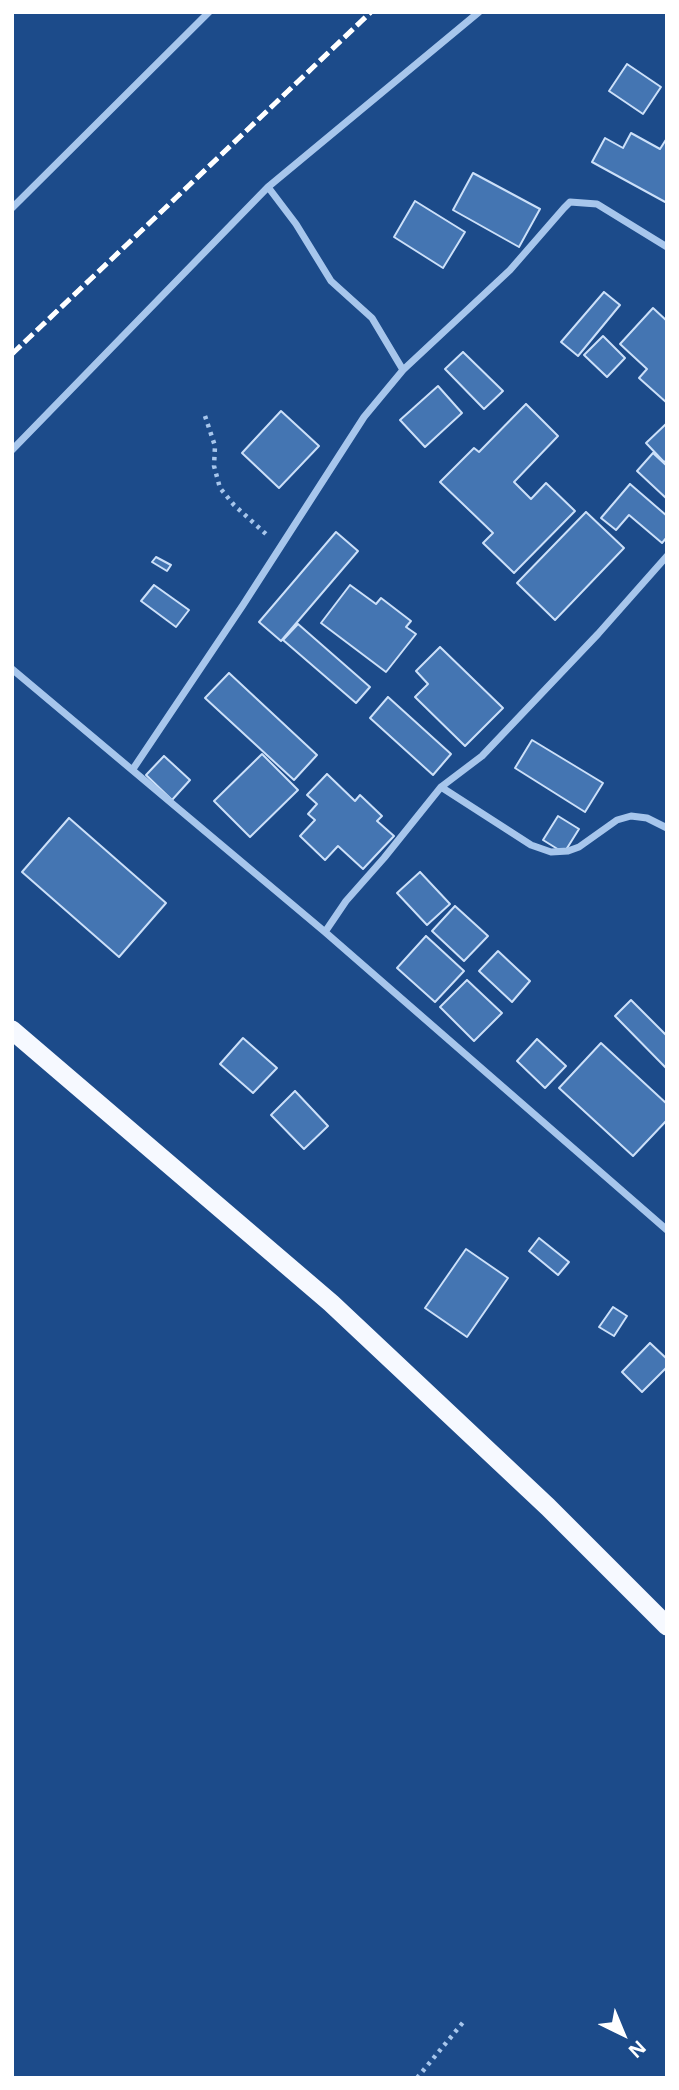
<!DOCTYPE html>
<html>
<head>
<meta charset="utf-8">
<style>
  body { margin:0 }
  #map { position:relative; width:679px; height:2090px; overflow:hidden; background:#1c4b8a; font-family:"Noto Sans",sans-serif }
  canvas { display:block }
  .frame { position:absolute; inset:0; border:14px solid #fff; pointer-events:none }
  .north { position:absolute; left:588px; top:1999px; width:70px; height:70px; -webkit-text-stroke:5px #1c4b8a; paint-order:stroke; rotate:137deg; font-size:19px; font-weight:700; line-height:28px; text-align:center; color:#fff }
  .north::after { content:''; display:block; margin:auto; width:24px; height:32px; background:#fff; clip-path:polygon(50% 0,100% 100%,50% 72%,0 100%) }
</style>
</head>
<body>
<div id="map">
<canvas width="679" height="2090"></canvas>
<div class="frame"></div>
<div class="north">N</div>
</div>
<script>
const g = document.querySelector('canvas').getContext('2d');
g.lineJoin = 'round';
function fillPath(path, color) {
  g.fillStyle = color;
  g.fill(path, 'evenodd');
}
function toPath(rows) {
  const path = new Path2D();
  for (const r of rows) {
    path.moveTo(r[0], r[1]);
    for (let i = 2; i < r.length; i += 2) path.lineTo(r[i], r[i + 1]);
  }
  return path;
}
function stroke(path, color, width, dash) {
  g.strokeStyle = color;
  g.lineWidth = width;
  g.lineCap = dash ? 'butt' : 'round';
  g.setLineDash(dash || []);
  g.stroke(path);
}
const building = toPath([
  [627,64,661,87,643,114,609,91,627,64],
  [631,133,660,149,667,138,667,203,592,162,605,138,623,148,631,133],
  [473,173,540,209,519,247,453,210,473,173],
  [415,201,465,232,443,268,394,237,415,201],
  [604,292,620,305,578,356,561,342,604,292],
  [653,308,667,321,667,403,639,378,647,369,620,344,653,308],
  [603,336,625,358,607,377,584,355,603,336],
  [463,352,503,391,484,409,445,369,463,352],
  [438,386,462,413,425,447,400,420,438,386],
  [526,404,558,436,514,482,531,499,546,483,575,511,514,573,483,543,493,533,440,482,474,448,479,452,526,404],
  [281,411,319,446,279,488,242,453,281,411],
  [667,423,667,460,664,462,646,443,667,423],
  [653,453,667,466,667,499,637,471,653,453],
  [630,484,667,516,667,537,662,543,629,515,616,530,601,518,630,484],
  [586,512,624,548,555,620,517,583,586,512],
  [336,532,358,551,281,641,259,622,336,532],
  [156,557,171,565,167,571,152,562,156,557],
  [154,585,189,610,176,627,141,601,154,585],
  [350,585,376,604,381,598,411,621,406,627,416,634,386,672,321,623,350,585],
  [298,624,370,687,356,703,283,640,298,624],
  [440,647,503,708,465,746,415,697,428,684,416,671,440,647],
  [229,673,317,755,294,780,205,698,229,673],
  [388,697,451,754,433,775,370,718,388,697],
  [532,740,603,783,585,812,515,768,532,740],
  [262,754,298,790,250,837,214,801,262,754],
  [164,756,190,780,172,800,146,775,164,756],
  [327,774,355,801,360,795,382,816,377,821,394,836,363,869,338,846,325,860,300,836,315,820,308,814,317,804,307,795,327,774],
  [558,816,579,829,564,853,543,840,558,816],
  [69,818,166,903,119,957,22,872,69,818],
  [420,872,450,904,427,925,397,893,420,872],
  [455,906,488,936,464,961,432,931,455,906],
  [426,936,464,971,435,1002,397,968,426,936],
  [498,951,530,981,512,1002,479,971,498,951],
  [467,980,502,1013,474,1041,440,1007,467,980],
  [631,1000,667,1036,667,1069,615,1016,631,1000],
  [243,1038,277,1068,253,1093,220,1064,243,1038],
  [537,1039,566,1066,545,1088,517,1061,537,1039],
  [601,1043,667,1104,667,1120,633,1156,559,1088,601,1043],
  [295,1091,328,1126,304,1149,271,1115,295,1091],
  [539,1238,569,1262,558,1275,529,1251,539,1238],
  [466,1249,508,1278,467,1337,425,1308,466,1249],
  [613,1307,627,1316,614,1336,599,1327,613,1307],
  [650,1343,667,1359,667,1367,642,1392,622,1372,650,1343]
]);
fillPath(building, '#4475b2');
stroke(building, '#cce0f9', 2);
stroke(toPath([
  [12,354,371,12],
  [205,416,215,446,214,466,220,488,234,505,267,535],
  [417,2078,465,2020]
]), '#a7c6ec', 4.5, [3.5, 5]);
stroke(toPath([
  [268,187,296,224,331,281,372,318,403,370],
  [12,208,209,12],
  [12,450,268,187,479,12],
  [12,669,325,932,667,1230],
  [133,769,243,605,364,417,403,370,510,270,564,208,570,202,597,204,667,247],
  [441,787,531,845,551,852,568,851,579,847,617,820,631,816,647,818,667,828],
  [325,932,346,901,384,858,441,787,482,756,598,634,667,556]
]), '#a7c6ec', 7);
stroke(toPath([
  [12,1030,331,1303,548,1507,667,1626]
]), '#f6f9ff', 19);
stroke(toPath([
  [12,354,371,12]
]), '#fff', 5, [12, 5]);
</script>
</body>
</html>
